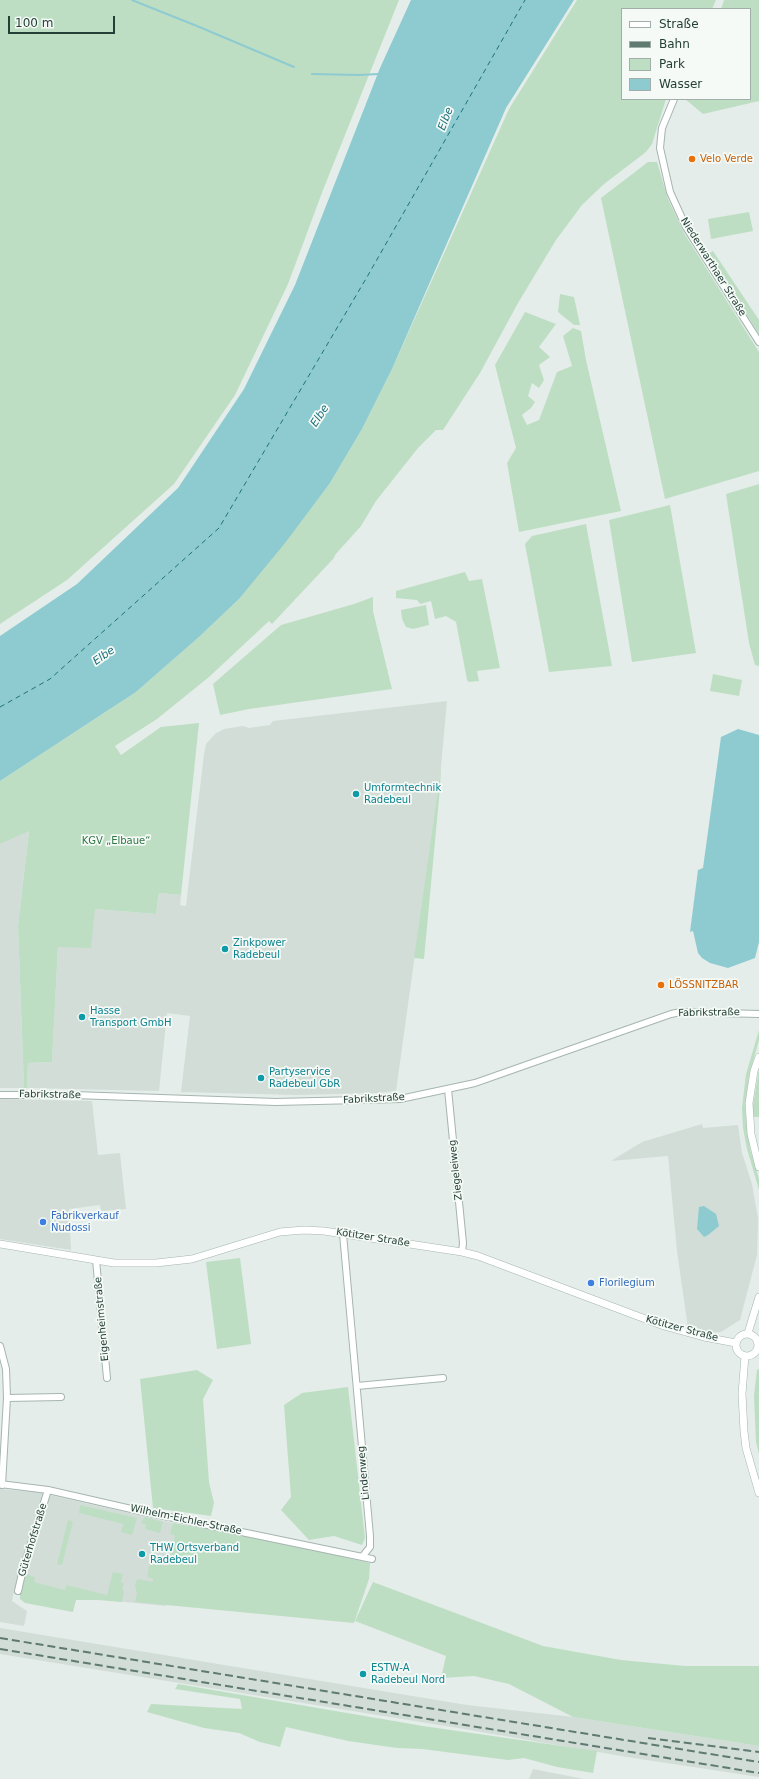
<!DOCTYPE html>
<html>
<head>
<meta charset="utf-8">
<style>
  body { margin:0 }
  #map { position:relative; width:759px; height:1779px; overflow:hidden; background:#e4ede9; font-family:"DejaVu Sans",sans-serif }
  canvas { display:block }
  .legend { position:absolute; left:621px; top:8px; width:130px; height:92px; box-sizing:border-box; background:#f5faf7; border:1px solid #a1afaa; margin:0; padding:5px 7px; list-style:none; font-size:12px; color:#233f36 }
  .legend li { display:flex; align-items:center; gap:8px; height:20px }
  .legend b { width:20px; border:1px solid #a1afaa }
  .scale { position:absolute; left:8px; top:16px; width:107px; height:18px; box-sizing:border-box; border:2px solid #233f36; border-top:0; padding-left:5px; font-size:12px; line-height:14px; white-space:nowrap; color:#233f36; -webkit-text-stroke:3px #f5faf7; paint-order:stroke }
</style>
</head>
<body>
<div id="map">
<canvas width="759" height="1779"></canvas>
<ul class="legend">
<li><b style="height:5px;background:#fff"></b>Straße</li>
<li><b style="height:5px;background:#5e7a71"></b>Bahn</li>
<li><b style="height:11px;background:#bedec4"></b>Park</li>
<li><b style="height:11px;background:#8dcbd1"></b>Wasser</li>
</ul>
<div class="scale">100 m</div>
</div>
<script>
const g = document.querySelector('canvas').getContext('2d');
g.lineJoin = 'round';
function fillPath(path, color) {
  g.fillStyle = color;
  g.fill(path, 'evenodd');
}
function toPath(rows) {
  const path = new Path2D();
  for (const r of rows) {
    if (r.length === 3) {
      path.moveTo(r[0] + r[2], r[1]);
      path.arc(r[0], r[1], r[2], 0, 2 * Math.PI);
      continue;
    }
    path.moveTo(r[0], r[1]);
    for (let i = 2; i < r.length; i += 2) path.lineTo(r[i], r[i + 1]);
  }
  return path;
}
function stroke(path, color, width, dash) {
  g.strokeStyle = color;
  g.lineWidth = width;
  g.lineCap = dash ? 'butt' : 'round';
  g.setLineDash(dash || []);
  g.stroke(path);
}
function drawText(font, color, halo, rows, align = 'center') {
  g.font = font + ' "DejaVu Sans",sans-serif';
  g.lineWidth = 3.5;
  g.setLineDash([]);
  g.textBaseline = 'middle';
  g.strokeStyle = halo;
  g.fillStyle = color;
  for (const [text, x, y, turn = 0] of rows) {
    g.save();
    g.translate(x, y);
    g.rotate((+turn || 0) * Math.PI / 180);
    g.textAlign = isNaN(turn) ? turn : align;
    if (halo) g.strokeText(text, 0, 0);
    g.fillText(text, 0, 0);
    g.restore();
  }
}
fillPath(toPath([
  [447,701,441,767,396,1091,377,1093,297,1095,181,1092,190,1016,167,1013,159,1091,27,1088,28,1063,52,1062,58,947,95,909,156,914,159,893,181,895,180,905,186,906,204,754,206,744,216,733,224,729,243,726,249,728,270,725,273,721],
  [29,830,18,926,24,1088,0,1088,0,844],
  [0,1099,92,1101,98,1155,120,1153,126,1209,101,1211,100,1205,69,1209,71,1250,0,1239],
  [702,1124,703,1128,738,1125,742,1153,752,1184,758,1219,757,1255,740,1320,721,1332,711,1333,688,1328,677,1251,668,1156,611,1161,642,1142],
  [0,1489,36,1492,187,1526,166,1606,14,1591,12,1601,27,1611,24,1626,0,1622],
  [0,1628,467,1705,573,1717,759,1746,759,1777,627,1757,464,1729,0,1654],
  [533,1769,584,1779,529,1779]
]), '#d2ddd8');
fillPath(toPath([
  [0,0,399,0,323,190,288,284,235,395,174,484,67,580,0,624],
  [577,0,716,0,712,9,622,9,622,99,666,99,652,144,646,152,604,184,582,205,556,240,518,303,480,373,443,430,436,430,418,448,376,501,361,526,335,555,334,558,272,624,269,621,209,677,157,719,115,746,121,755,161,727,199,723,181,895,159,893,156,914,95,909,91,948,58,947,52,1062,28,1063,27,1088,24,1088,18,926,29,831,0,844,0,781,136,692,199,637,239,599,330,483,362,429,392,369,509,109],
  [724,0,759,0,759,101,703,114,685,99,750,99,750,9,721,9],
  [648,162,657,162,668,199,684,233,759,352,759,471,665,499,601,198],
  [749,212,753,231,711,239,708,219],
  [713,251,759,320,759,334,708,254],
  [560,294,574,297,580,325,574,325,558,312],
  [525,312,556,324,539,347,550,357,539,365,544,380,539,388,532,383,528,396,535,402,531,408,522,415,527,425,539,420,557,372,572,366,563,336,573,328,581,331,586,360,621,511,519,532,507,463,516,448,495,365],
  [759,484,759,666,755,665,749,643,726,494],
  [670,505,696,653,632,662,609,520],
  [586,524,612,666,549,672,525,544,532,536],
  [465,572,469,581,482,579,500,668,477,671,479,681,469,682,467,680,456,622,446,616,435,619,431,601,420,604,417,600,396,598,396,591],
  [373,597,373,611,392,689,249,709,220,715,213,684,281,625,354,604],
  [426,605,429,625,413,629,406,627,402,619,401,610],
  [713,674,742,680,739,696,710,691],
  [441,767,440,788,424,959,414,958],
  [759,1030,759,1040,749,1076,745,1109,750,1149,759,1179,759,1190,747,1149,743,1128,742,1108,746,1074],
  [759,1069,759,1122,759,1117,753,1117,753,1105],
  [240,1258,251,1344,217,1349,206,1262],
  [759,1369,759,1454,756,1442,754,1396,757,1370],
  [197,1370,213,1380,203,1399,209,1482,214,1503,211,1516,153,1508,140,1379],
  [348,1387,365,1538,362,1545,334,1536,309,1540,281,1510,291,1497,284,1405,302,1393],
  [80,1505,137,1518,132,1535,121,1532,123,1524,79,1513],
  [145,1517,163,1522,160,1533,145,1529,146,1524,141,1523],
  [68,1520,73,1522,62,1565,57,1564],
  [173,1523,260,1538,370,1563,369,1579,354,1623,135,1602,137,1593,135,1586,137,1579,153,1582,153,1579,147,1577,150,1562,168,1566,175,1536,170,1534],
  [113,1572,123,1574,121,1582,124,1583,122,1590,124,1591,122,1602,98,1600,76,1600,73,1612,25,1603,20,1599,20,1592,25,1574,35,1577,34,1582,65,1590,66,1585,107,1595],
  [373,1582,543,1646,621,1660,685,1666,759,1666,759,1746,573,1717,509,1684,474,1676,441,1678,446,1656,355,1621],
  [178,1684,423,1726,597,1751,593,1773,557,1767,524,1758,508,1760,422,1749,397,1748,348,1741,286,1727,280,1747,260,1742,239,1733,204,1728,147,1712,151,1704,242,1709,240,1699,175,1689]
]), '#bedec4');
fillPath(toPath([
  [411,0,574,0,506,108,392,369,362,429,330,483,285,543,239,599,199,637,136,692,0,781,0,636,77,584,178,488,244,389,295,285,380,68],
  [738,729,759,735,759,942,755,958,728,968,710,963,702,958,698,953,693,931,690,932,698,870,703,868,721,737],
  [704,1206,716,1214,719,1226,708,1235,704,1237,697,1229,699,1207]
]), '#8dcbd1');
stroke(toPath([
  [132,0,197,26,294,67],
  [312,74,359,75,379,74]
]), '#8dcbd1', 2);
stroke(toPath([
  [0,707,50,679,219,528,367,277,525,0]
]), '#1e717b', 1, [5, 4]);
const minor = toPath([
  [674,99,662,128,660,148,670,192,686,227,759,342],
  [448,1089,463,1243,462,1252],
  [0,1095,74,1095,276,1102,400,1099,475,1083,671,1014,681,1012,759,1014],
  [343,1234,370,1536,370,1547,362,1557],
  [96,1260,107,1378],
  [0,1346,6,1369,7,1398,2,1485],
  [357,1386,443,1378],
  [7,1398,61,1397],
  [0,1484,48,1490,140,1511,372,1559],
  [18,1591,23,1569,48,1490]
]);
const tertiary = toPath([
  [759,1057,754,1071,749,1103,751,1134,759,1167],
  [0,1244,114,1263,156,1263,192,1259,280,1232,304,1230,324,1231,462,1252,478,1256,664,1326,704,1337,736,1343],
  [748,1333,759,1297],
  [747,1345,11],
  [745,1356,742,1394,744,1431,746,1448,759,1493]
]);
stroke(minor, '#a6b5b0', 8);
stroke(tertiary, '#a6b5b0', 8);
stroke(minor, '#fff', 6);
stroke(tertiary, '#fff', 7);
stroke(toPath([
  [0,1638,759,1762],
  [0,1649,759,1773],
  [648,1738,759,1752]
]), '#5e7a71', 2, [8, 4]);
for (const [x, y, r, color] of [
  [692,159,4,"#e8710a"],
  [356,794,4,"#0f9aa8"],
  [225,949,4,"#0f9aa8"],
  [661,985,4,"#e8710a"],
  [82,1017,4,"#0f9aa8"],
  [261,1078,4,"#0f9aa8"],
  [43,1222,4,"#3f7fe0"],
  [591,1283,4,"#3f7fe0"],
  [142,1554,4,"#0f9aa8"],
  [363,1674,4,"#0f9aa8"]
]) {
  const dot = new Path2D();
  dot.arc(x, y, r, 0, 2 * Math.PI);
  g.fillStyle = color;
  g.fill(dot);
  stroke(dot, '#f5faf7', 1.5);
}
drawText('10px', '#c56008', '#f5faf7', [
  ["Velo Verde",700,159],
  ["LÖSSNITZBAR",669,985]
], 'left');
drawText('10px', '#233f36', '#f5faf7', [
  ["Niederwarthaer Straße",713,267,58],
  ["Fabrikstraße",709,1013,-1],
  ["Fabrikstraße",50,1095,1],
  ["Fabrikstraße",374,1099,-3],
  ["Ziegeleiweg",456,1170,-96],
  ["Kötitzer Straße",373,1238,9],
  ["Eigenheimstraße",102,1319,-95],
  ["Kötitzer Straße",682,1329,15],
  ["Lindenweg",364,1473,-95],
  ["Wilhelm-Eichler-Straße",186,1520,12],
  ["Güterhofstraße",33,1540,-73]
]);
drawText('10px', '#0d838f', '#f5faf7', [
  ["Umformtechnik",364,788],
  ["Radebeul",364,800],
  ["Zinkpower",233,943],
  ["Radebeul",233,955],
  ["Hasse",90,1011],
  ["Transport GmbH",90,1023],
  ["Partyservice",269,1072],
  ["Radebeul GbR",269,1084],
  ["THW Ortsverband",150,1548],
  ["Radebeul",150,1560],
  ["ESTW-A",371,1668],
  ["Radebeul Nord",371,1680]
], 'left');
drawText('10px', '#2e7645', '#f5faf7', [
  ["KGV „Elbaue“",116,841]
]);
drawText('10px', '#366cbe', '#f5faf7', [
  ["Fabrikverkauf",51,1216],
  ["Nudossi",51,1228],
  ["Florilegium",599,1283]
], 'left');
drawText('italic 11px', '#1e717b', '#f5faf7', [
  ["Elbe",446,119,-69],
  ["Elbe",320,416,-57],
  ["Elbe",104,656,-35]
]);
</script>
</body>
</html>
